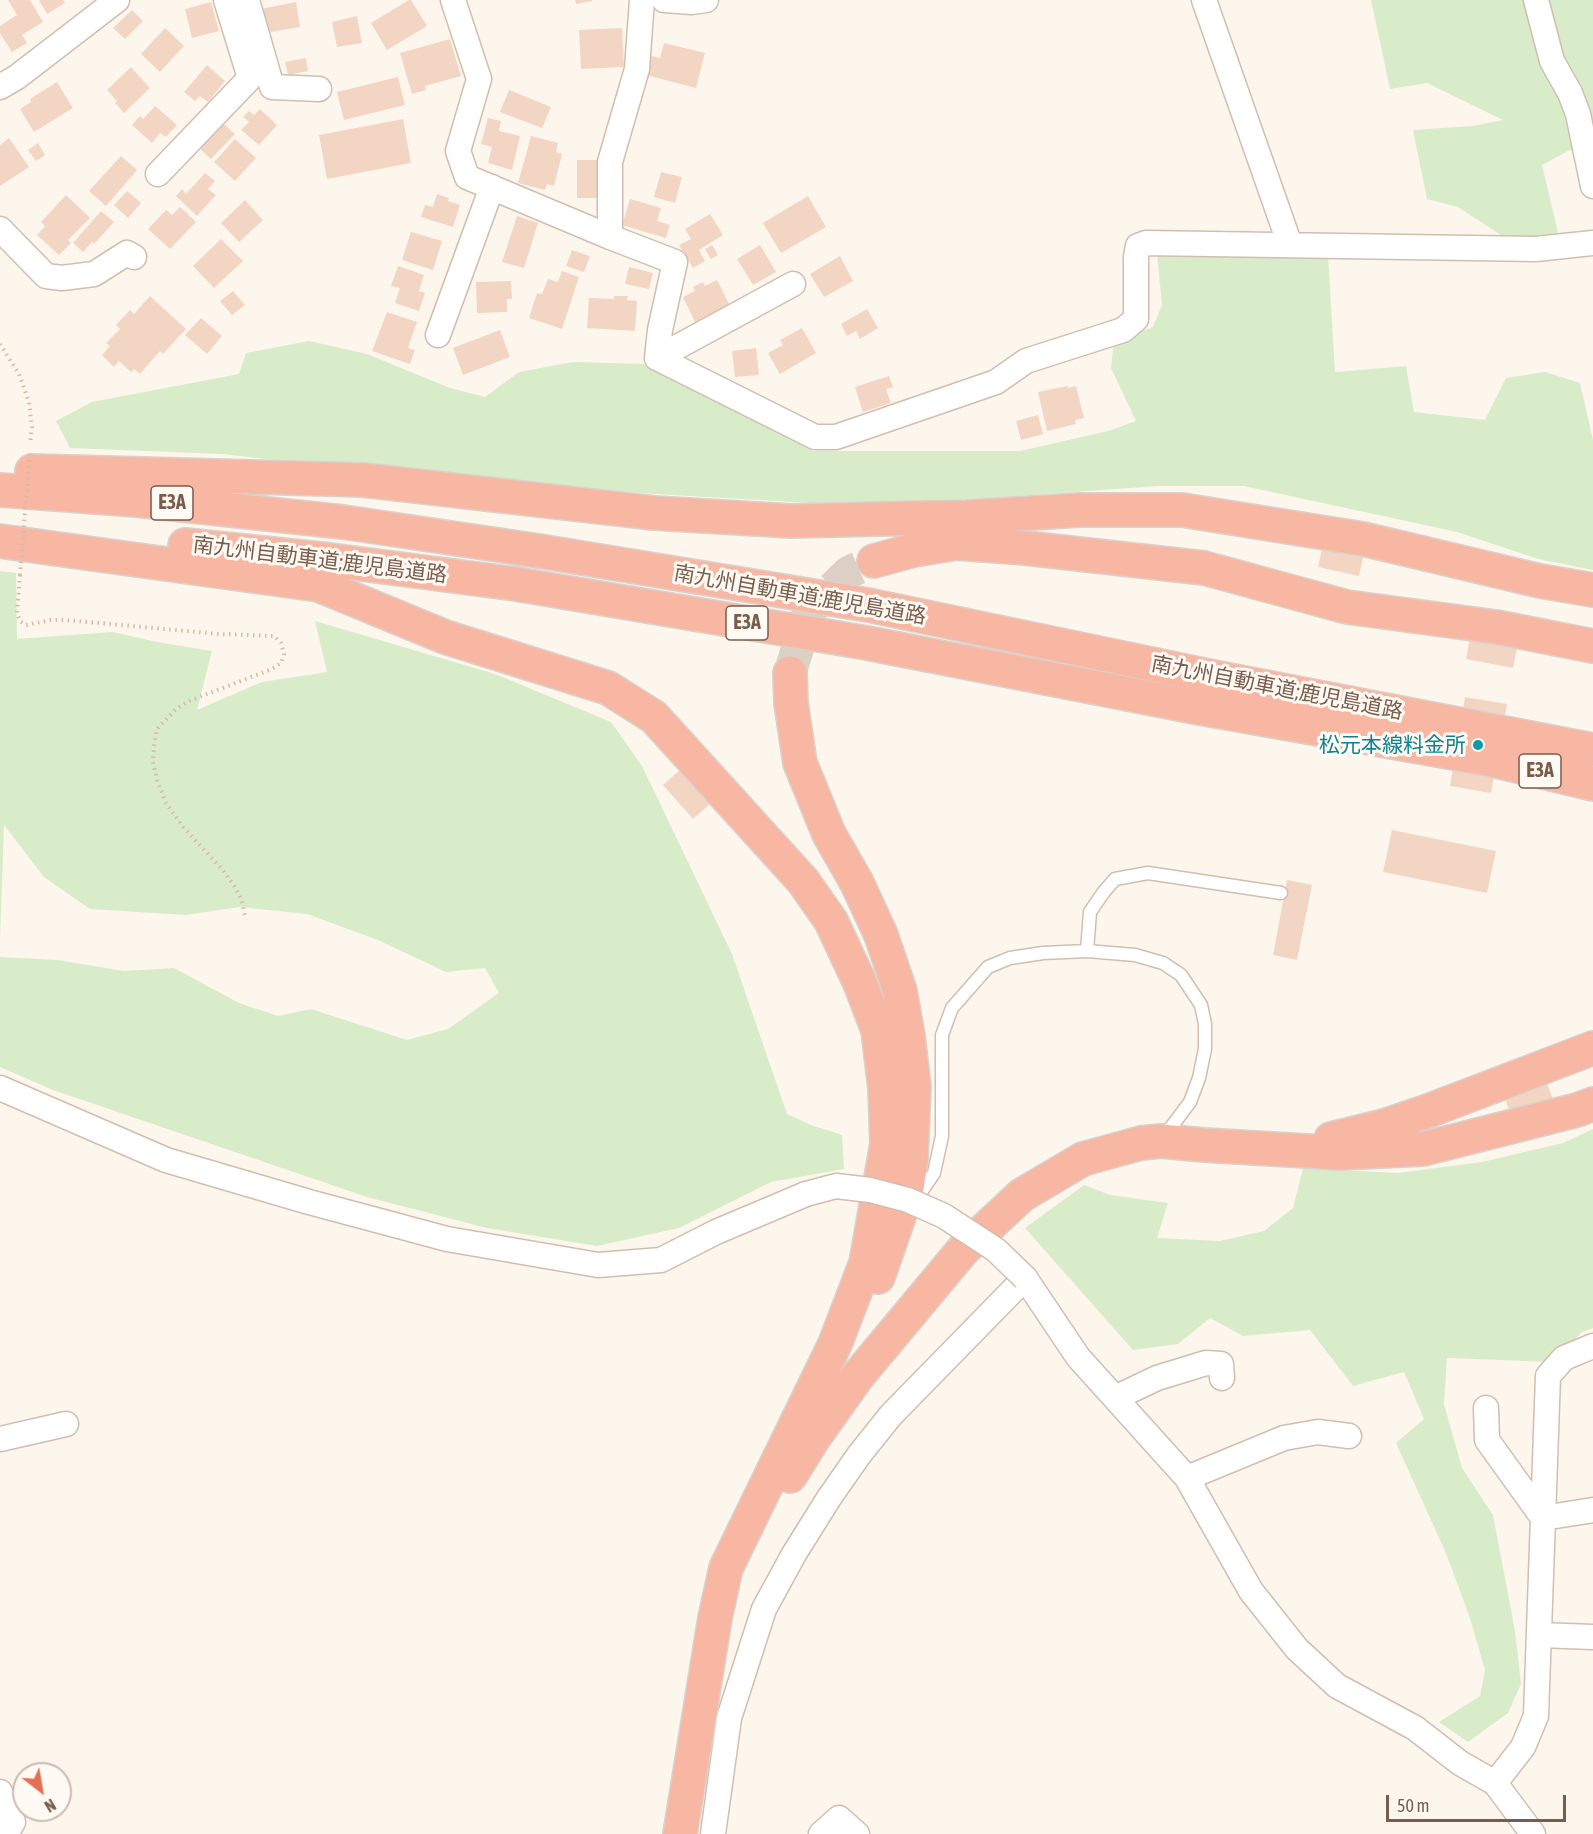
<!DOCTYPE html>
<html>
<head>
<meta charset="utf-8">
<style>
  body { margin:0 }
  #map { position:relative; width:1593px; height:1834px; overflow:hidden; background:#fdf6ec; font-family:"Asap Condensed",sans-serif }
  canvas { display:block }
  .north { position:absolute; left:12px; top:1762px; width:60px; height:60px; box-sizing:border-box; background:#fffaf3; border:2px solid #cabbb1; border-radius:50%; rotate:149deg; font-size:16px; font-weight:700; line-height:24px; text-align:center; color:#7a5c4d }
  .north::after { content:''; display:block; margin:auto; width:21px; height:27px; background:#e76f51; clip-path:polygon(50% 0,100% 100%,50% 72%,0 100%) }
  .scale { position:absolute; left:1386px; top:1795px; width:180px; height:27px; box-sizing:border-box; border:3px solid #7a5c4d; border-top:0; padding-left:8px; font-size:18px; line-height:21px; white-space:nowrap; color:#7a5c4d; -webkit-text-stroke:4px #fffaf3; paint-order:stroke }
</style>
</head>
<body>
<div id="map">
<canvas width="1593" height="1834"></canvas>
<div class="north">N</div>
<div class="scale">50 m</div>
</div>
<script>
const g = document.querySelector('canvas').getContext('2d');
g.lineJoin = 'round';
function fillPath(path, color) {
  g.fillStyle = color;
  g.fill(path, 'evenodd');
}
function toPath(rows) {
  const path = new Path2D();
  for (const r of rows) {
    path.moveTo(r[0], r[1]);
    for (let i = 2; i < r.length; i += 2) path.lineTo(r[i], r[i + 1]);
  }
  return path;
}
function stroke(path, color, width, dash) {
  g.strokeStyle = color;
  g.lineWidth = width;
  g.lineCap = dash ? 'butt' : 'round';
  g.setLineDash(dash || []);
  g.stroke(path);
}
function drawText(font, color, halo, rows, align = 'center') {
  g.font = font + ' "Asap Condensed","Noto Sans JP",sans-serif';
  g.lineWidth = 6;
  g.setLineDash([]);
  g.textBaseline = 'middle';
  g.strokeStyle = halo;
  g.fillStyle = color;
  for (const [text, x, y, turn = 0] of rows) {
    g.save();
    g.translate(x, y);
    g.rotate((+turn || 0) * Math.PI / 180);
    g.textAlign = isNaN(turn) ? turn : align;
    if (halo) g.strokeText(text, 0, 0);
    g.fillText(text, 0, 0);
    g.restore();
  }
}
fillPath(toPath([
  [1371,0,1593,0,1593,156,1570,150,1542,165,1558,233,1513,243,1458,207,1427,199,1413,130,1473,126,1503,120,1427,83,1390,89],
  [1157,254,1328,256,1335,372,1406,366,1414,412,1485,420,1506,378,1545,372,1580,383,1593,440,1593,570,1538,559,1457,532,1244,486,1158,486,989,498,827,504,639,493,354,469,222,454,70,448,56,421,92,402,239,374,246,353,309,341,367,354,450,388,485,397,519,372,573,362,646,364,813,451,1020,451,1108,431,1136,421,1111,368,1114,341,1153,327,1162,305],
  [0,571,16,573,17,639,113,632,157,642,212,651,197,710,262,682,327,672,315,621,495,674,611,722,642,766,732,954,787,1114,811,1125,842,1135,844,1169,771,1182,679,1228,597,1246,487,1228,367,1197,53,1090,0,1067,0,957,58,960,124,971,174,968,239,1003,278,1016,311,1009,407,1040,448,1029,499,993,485,968,446,972,378,940,307,914,239,907,186,915,90,909,44,877,4,825,0,939],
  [1593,1129,1593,1328,1582,1332,1552,1362,1447,1358,1444,1404,1462,1468,1493,1515,1515,1631,1521,1684,1508,1713,1468,1742,1439,1722,1480,1696,1485,1670,1470,1618,1446,1553,1396,1443,1424,1419,1404,1372,1353,1386,1310,1330,1243,1336,1210,1318,1178,1344,1133,1350,1025,1228,1084,1185,1110,1195,1168,1203,1157,1238,1220,1241,1264,1231,1293,1208,1303,1168,1397,1173,1482,1162,1563,1143]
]), '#d8ecc9');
fillPath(toPath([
  [8,0,30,0,43,22,22,35,27,43,12,52,0,33,0,26,17,15],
  [39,0,63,0,65,3,47,14],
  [409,0,411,0,427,26,387,50,371,23],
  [575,0,592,0,592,1,576,4],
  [211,2,219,31,192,38,185,9],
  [296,2,300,27,265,33,261,9],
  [132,10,143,21,125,39,113,28],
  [357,16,362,43,337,47,332,22],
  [165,28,184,46,160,72,141,54],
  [622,28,624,67,581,69,579,30],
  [450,39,461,76,425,86,426,90,412,94,400,53],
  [664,43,705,53,696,88,646,75,651,56,660,58],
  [306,58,308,71,288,75,285,62],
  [207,65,225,81,208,102,200,96,195,101,184,92],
  [131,67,150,88,124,113,115,103,117,101,107,90],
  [398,77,405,105,344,120,337,92],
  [57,82,73,108,34,132,20,109,31,102,30,99],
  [509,90,551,107,542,128,500,112],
  [155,106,177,125,166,137,160,133,152,143,132,125,140,116,143,119],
  [260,109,277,125,259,145,241,130,249,122,243,117,249,111,254,115],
  [488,118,501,121,499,131,520,136,512,170,488,163,492,147,481,144],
  [403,119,411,163,327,179,319,135],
  [224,124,235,134,211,159,200,149],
  [531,136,558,143,556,152,562,154,554,186,547,184,545,190,518,183],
  [9,138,29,167,0,186,0,145],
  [235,139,256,158,235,181,214,162],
  [38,143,45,155,36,161,28,150],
  [121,156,137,170,106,206,89,191],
  [577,160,600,160,600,198,577,198],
  [661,172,682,177,675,203,654,197],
  [205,173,215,181,208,189,216,195,197,216,176,196,182,189,186,194],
  [127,191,141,203,128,218,114,205],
  [437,194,449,198,448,201,460,205,453,227,421,217,425,205,433,207],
  [66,195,90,218,68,240,71,243,59,255,37,235,45,226,41,222],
  [808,196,826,227,781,253,763,223],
  [630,199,661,208,657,221,670,225,666,238,622,225],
  [245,200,263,220,239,242,221,223],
  [180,207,196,222,170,249,148,229,166,210,172,215],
  [101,211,114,222,94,244,92,242,83,252,73,243],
  [710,214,723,235,699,250,705,261,693,268,679,245,691,239,685,229],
  [517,216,538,223,524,268,502,262],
  [411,232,442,241,433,270,402,260],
  [221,239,243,261,214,288,193,266],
  [712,245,718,255,711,259,705,249],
  [760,245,776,272,753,285,737,259],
  [572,250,590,256,584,272,566,266],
  [840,256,853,281,824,297,810,274],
  [398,266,424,275,419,291,425,293,419,311,395,303,400,288,391,286],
  [629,267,653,273,649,289,625,284],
  [562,271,579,277,562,329,529,318,537,293,542,294,548,279,558,282],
  [717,280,729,304,695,322,683,297,695,291,693,287,703,282,705,286],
  [511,281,512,299,507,299,507,312,477,313,476,282],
  [233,291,245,305,232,315,220,301],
  [150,296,186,329,163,354,160,351,140,374,134,369,131,372,119,361,114,367,102,355,110,346,106,343,120,329,116,325,130,310,134,314],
  [614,296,628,296,627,300,637,301,635,331,587,328,589,298,614,299],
  [867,309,878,328,860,339,856,331,847,336,841,324],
  [387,312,417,322,408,348,415,350,410,364,372,351],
  [201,318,222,336,207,354,185,335],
  [802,328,816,353,780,374,768,353,783,345,780,340],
  [500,330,510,357,463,375,453,348],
  [756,348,759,375,735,377,732,351],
  [889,376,893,387,886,389,891,403,863,412,855,387],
  [1068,386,1068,388,1076,386,1084,418,1075,420,1076,424,1047,431,1038,392],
  [1038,415,1043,434,1021,440,1016,421],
  [1328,522,1369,531,1359,576,1318,567],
  [1475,611,1523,620,1513,668,1466,659],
  [1465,697,1507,704,1491,793,1450,786],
  [699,753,729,787,693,819,663,785],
  [1392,830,1496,851,1487,893,1383,872],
  [1287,880,1312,885,1297,960,1273,955],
  [1538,1060,1555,1104,1513,1120,1496,1075]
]), '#f3d5c3');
stroke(toPath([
  [790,673,809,611,849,572,874,561]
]), '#dcd0c4', 33, [33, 16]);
const lane = toPath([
  [1087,951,1090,912,1103,893,1115,879,1148,873,1281,893],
  [915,1201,934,1173,942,1136,942,1035,952,1008,988,967,1010,958,1043,953,1087,951,1135,955,1163,963,1181,975,1201,1005,1205,1024,1205,1049,1199,1078,1190,1102,1163,1138]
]);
const street = toPath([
  [247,0,272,87,319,89],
  [453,0,479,79,458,151,467,177,610,237,610,162,637,69,642,0],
  [664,0,692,2,706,0],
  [1204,0,1290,245],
  [1536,0,1552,61,1570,93,1578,114,1593,186],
  [0,87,17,77,117,0],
  [158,174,250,78,226,0],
  [0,229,46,276,62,278,94,274,127,253,134,257],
  [610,237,675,262,660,330,657,358,815,437,836,437,996,382,1026,361,1123,330,1136,319,1136,257,1138,246,1146,243,1536,249,1593,243],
  [438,335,492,187],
  [657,358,793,284],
  [0,1088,166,1160,309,1202,447,1239,598,1265,661,1260,716,1232,806,1194],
  [1115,1398,1157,1378,1206,1363,1221,1364,1222,1378],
  [1486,1408,1487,1440,1543,1518],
  [0,1439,66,1424],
  [1187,1478,1284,1438,1318,1432,1349,1436],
  [1543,1518,1593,1510],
  [1539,1635,1593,1637],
  [1495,1783,1523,1747,1536,1716,1548,1376,1564,1358,1593,1346],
  [0,1792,13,1822,6,1834],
  [713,1834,729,1718,764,1609,794,1554,829,1498,859,1455,891,1415,1025,1278,1078,1357,1187,1478,1251,1591,1297,1649,1337,1686,1415,1728,1460,1763,1495,1783,1533,1834],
  [821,1834,839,1818,857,1834]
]);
const highway = toPath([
  [32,471,363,480,654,513,791,521,967,517,1080,510,1182,510,1363,539,1540,581,1593,590],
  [0,490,136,500,343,522,539,551,868,605,1209,676,1593,750],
  [0,541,319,585,445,637,608,688,654,717,803,881,831,921,860,983,878,1030,885,1089,887,1144,866,1263,835,1344,726,1568,715,1618,680,1834],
  [185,545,330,560,516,584,867,643,1200,708,1488,759,1593,784],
  [874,561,914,550,957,543,1025,548,1204,568,1347,607,1496,627,1593,646],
  [790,673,791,703,800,763,829,834,857,883,881,935,900,991,908,1036,914,1087,911,1158,906,1196,878,1277],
  [1331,1139,1384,1126,1428,1111,1593,1048],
  [790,1476,813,1439,857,1377,963,1250,1022,1195,1083,1159,1141,1143,1161,1141,1204,1145,1341,1153,1423,1149,1577,1110,1593,1104]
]);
stroke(lane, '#d1beb0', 15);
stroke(street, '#d1beb0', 27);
stroke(highway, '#dad1cd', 36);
stroke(toPath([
  [0,344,19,374,29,402,32,427,30,444],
  [20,575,17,613,20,621,26,625,51,620,66,620,219,634,274,636,281,643,284,654,281,663,272,669,189,701,176,709,157,729,154,746,153,762,157,780,166,803,183,827,222,869,235,887,242,901,245,916]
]), '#d9b8a5', 4, [1.5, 4.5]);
stroke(lane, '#fff', 12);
stroke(street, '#fff', 24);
stroke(highway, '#f7b7a3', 33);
const streetBridge = toPath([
  [806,1194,836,1186,870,1190,908,1200,944,1216,996,1250,1025,1278]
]);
stroke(streetBridge, '#d1beb0', 27, []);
stroke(toPath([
  [20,575,30,451]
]), '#d9b8a5', 4, [1.5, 4.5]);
stroke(streetBridge, '#fff', 24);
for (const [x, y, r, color] of [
  [1478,745,6,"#0f9aa8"]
]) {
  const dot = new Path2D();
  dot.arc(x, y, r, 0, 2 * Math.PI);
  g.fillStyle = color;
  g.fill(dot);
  stroke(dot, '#fffaf3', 2);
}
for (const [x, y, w] of [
  [172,503,42],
  [747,623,42],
  [1540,771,42]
]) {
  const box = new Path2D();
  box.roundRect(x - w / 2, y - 17, w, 34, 4.5);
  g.fillStyle = '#fffaf3';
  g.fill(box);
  stroke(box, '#7a5c4d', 1.5);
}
drawText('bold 20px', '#7a5c4d', null, [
  ["E3A",172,503],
  ["E3A",747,623],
  ["E3A",1540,771]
]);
drawText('21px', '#7a5c4d', '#fffaf3', [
  ["南九州自動車道;鹿児島道路",320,560,7],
  ["南九州自動車道;鹿児島道路",800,595,10],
  ["南九州自動車道;鹿児島道路",1277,688,11]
]);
drawText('21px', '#0d838f', '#fffaf3', [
  ["松元本線料金所",1466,745]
], 'right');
</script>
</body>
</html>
